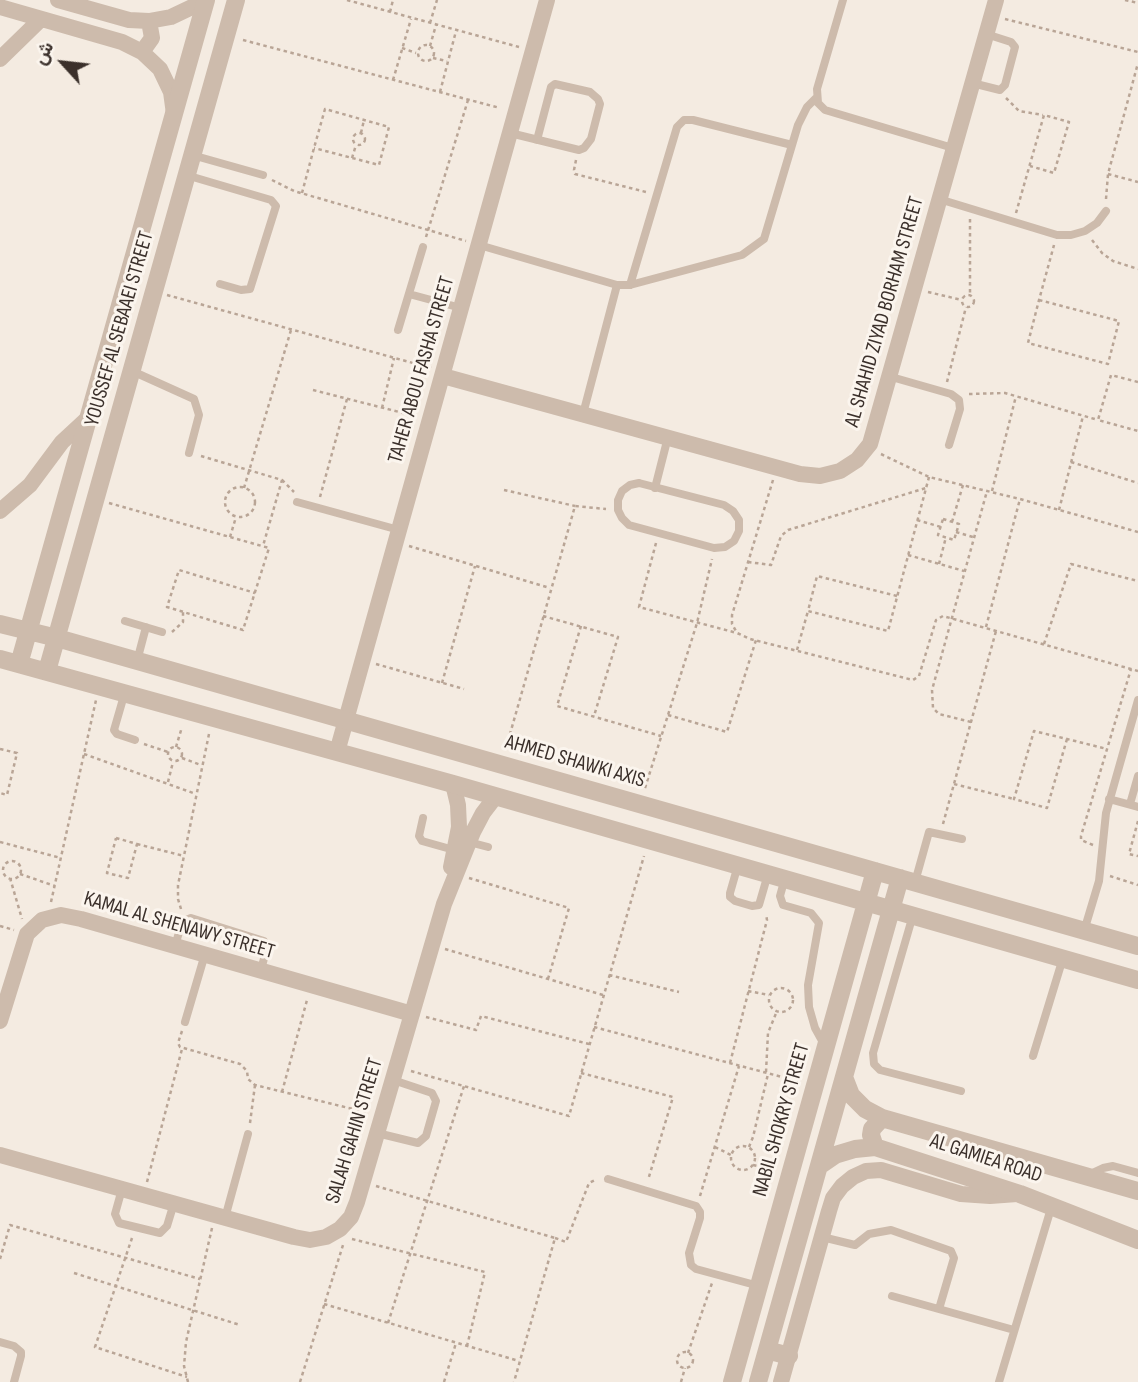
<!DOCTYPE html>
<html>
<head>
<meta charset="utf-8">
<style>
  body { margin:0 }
  #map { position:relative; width:1138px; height:1382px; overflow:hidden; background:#f4ebe1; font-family:"Sofia Sans Condensed",Vazirmatn,sans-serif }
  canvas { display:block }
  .north { position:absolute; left:28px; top:28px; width:70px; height:70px; -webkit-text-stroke:5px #fbf5ee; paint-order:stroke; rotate:297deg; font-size:19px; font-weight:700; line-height:28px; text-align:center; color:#3b302b }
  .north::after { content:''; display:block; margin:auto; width:24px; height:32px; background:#3b302b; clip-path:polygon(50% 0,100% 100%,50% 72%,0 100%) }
</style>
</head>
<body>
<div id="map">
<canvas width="1138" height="1382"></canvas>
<div class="north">ش</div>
</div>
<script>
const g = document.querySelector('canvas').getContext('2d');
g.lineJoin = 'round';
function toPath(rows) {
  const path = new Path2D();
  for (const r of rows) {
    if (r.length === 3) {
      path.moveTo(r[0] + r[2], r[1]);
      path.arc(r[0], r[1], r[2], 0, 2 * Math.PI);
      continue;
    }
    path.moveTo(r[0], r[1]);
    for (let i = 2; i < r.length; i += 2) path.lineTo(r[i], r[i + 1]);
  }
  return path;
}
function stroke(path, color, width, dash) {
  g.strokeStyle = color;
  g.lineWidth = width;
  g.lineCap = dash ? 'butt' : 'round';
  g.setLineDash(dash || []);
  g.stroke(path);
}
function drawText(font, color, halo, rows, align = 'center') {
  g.font = font + ' "Sofia Sans Condensed",sans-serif';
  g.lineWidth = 6;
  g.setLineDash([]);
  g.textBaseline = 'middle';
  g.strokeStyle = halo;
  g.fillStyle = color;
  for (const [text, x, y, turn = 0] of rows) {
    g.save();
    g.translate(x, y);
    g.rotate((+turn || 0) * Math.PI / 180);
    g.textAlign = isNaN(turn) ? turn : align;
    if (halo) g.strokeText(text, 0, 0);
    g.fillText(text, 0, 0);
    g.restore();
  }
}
stroke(toPath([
  [347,0,519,47],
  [1125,0,1138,3],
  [390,12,393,0],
  [1005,19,1138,52],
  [430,23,437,0],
  [243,40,500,108],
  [426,53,8],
  [430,46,436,25],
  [402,48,416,53],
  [433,58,447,61],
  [393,80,411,19],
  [440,92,456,31],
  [1006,98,1019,111,1043,115],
  [359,139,6],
  [361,133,364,120],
  [352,158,356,145],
  [576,160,574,170,575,174,646,192],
  [1108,174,1138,182],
  [272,180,294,191,466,241],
  [302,193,314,148,325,109,389,127,379,165,314,148],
  [1106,199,1108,174,1138,63],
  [1016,213,1044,115,1069,122,1054,173,1030,166],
  [970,219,970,296],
  [426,237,468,100],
  [1092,240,1102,253,1113,261,1138,269],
  [928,292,962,300],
  [167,295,431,368],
  [968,301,6],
  [1039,300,1119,321,1108,364,1028,343,1039,300,1054,245],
  [947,382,966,307],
  [1138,382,1111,375,1098,420,1138,431],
  [313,390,415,416],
  [969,394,1005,393,1098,420],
  [382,408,394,358],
  [881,454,929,477,1020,499,1138,532],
  [201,456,282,480,263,546],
  [1071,462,1138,483],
  [282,480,294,492],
  [773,480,732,615,732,624,737,633,750,639,913,680,919,676,936,620,943,616,1138,671],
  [240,502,15],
  [244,488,291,330],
  [504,490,575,506],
  [992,491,1016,396],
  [320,497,347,399],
  [109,503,269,548,243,630,167,607,179,570,255,593],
  [1059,510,1083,416],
  [943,519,959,524,954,540,938,535,943,519],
  [917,520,941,527],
  [952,522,963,485],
  [956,532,973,537],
  [230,537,236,517],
  [656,543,639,607,737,633],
  [409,546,550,588],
  [908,555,964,571],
  [748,562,771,565,781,536,788,530,926,488],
  [939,564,946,537],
  [897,596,817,576,808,611,888,631,929,477],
  [543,616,618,637,594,716],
  [581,626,557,706,661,736],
  [986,627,1020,499],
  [172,632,183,622,183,612],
  [1044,644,1071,564,1138,581],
  [797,650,808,611],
  [376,664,464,689],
  [442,683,475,566],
  [668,715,727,732,756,640],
  [971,722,939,714,933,708,932,690,987,491],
  [1067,739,1047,808,1014,799,1034,731,1067,739,1107,749],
  [144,744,168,752],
  [175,754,7],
  [176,747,182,727],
  [506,748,575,506,606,509],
  [0,749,17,753,7,795,0,793],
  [84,754,196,794],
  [182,758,201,765],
  [168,782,173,762],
  [954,784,1014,799],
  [645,788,697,623,712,559],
  [1138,821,1129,854,1138,856],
  [943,824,996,631],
  [116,838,137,844,128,878,107,873,116,838],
  [0,842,61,858],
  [137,844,184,856],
  [1093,845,1081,840,1081,836,1131,669],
  [12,870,9],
  [20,874,55,886],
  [1110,876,1138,885],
  [10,878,22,919],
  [469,878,569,908,548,979],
  [51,902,96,700],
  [181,909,178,899,178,885,209,734],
  [0,926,14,930],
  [445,949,603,995],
  [609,975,679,992],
  [781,1000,12],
  [748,991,769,995],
  [426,1017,476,1030,481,1016,589,1044],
  [594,1027,801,1082],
  [182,1031,178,1043,180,1047,240,1064,247,1071,248,1079,255,1085,369,1113],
  [730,1063,767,920,766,914],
  [411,1071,569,1116,644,856],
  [766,1072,768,1033,777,1011],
  [581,1073,673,1097,648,1180],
  [282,1092,307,1000],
  [250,1123,255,1085],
  [743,1158,12],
  [715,1147,731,1155],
  [749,1147,753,1137,768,1074],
  [753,1165,774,1170],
  [147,1182,182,1049],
  [376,1186,555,1238,514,1382],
  [700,1196,739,1066],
  [132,1238,95,1347,187,1377],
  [555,1238,566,1242,589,1183,597,1179],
  [352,1239,485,1272,467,1346],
  [0,1259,10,1225,200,1279],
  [74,1273,240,1325],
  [324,1304,519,1361],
  [388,1323,464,1086],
  [685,1360,8],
  [688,1353,712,1283],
  [188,1382,184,1366,186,1342,212,1228],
  [300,1382,343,1245],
  [444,1382,456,1343],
  [681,1382,685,1368]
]), '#b9a596', 2.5, [3.5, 3.5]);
stroke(toPath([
  [843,0,817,89,818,103,825,110,953,148],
  [972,83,1000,90,1005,85,1015,47,1011,42,986,34],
  [510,133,579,150,584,148,591,139,600,104,598,99,590,92,555,84,551,87,537,140],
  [192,155,263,175],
  [186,175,271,200,276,206,250,289,241,290,220,284],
  [939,199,1057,235,1071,235,1085,231,1097,223,1106,211],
  [479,245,617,285,630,285,742,255,764,239,798,125,807,107,816,98],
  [630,285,677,127,684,120,693,120,792,145],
  [409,294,461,308],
  [398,330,423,247],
  [132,371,194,399,199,415,189,453],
  [888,376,951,394,959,400,960,409,949,445],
  [583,414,617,285],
  [639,483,724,505,733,511,739,520,739,531,734,541,725,547,714,548,629,525,622,518,618,510,618,500,622,491,630,485,639,483],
  [655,488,668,437],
  [297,502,399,530],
  [125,621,162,632],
  [137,661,146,627],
  [125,692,114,730,117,734,135,740],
  [1109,799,1138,807],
  [1130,804,1138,776],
  [423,818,419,836,422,841,454,850],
  [469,842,488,847],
  [738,865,730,893,730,897,735,901,752,906,759,905,768,874],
  [785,878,780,896,783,905,811,913,819,923,808,985,809,1007,815,1028,825,1046],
  [915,882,929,832,962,839],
  [913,915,873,1053,874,1064,880,1070,961,1091],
  [1084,931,1099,881,1106,813,1138,700],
  [175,946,182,922,191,918,264,941,267,947,261,970],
  [185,1022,205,954],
  [1033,1056,1063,958],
  [377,1133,418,1143,426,1136,436,1101,432,1093,393,1080],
  [1088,1175,1103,1168,1113,1166,1138,1173],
  [608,1179,696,1206,700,1212,700,1218,689,1253,691,1265,696,1269,759,1286],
  [122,1189,115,1214,119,1223,123,1224,160,1233,167,1226,174,1203],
  [225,1218,248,1134],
  [822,1237,855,1245,869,1234,891,1230,951,1251,954,1258,939,1309],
  [892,1296,1014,1330],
  [0,1342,14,1346,21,1352,21,1356,14,1382],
  [999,1382,1052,1205]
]), '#cdbbac', 8);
stroke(toPath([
  [58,0,129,20,149,21,171,17,192,7,200,0],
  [0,7,122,42,142,52,160,69,171,92,174,114],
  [142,52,152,38,149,21],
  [0,59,41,19],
  [443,376,800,474,820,476,840,471,857,460,870,444,996,0],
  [0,511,30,485,62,442,89,417],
  [337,752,547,0],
  [451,867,459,827,458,805,453,784],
  [0,1021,27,934,42,920,61,915,81,919,412,1014],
  [0,1155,294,1237,310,1240,326,1237,340,1229,351,1217,357,1202,444,904,473,832,483,813,496,796],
  [781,1382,829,1211,833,1198,842,1186,853,1177,866,1171,881,1170,961,1194,990,1196,1017,1194]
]), '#cdbbac', 16);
stroke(toPath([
  [0,624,57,638,1138,946],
  [0,659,453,784,1138,980],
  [19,664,206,0],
  [47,671,236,0],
  [844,1077,851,1095,865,1109,882,1118,1138,1191],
  [875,1147,871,1135,872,1129,882,1118],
  [819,1166,835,1155,855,1149,875,1147,1020,1194,1138,1240],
  [767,1350,789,1356],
  [732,1382,875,871],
  [758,1382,900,878]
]), '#cdbbac', 18);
drawText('21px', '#3b302b', '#fbf5ee', [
  ["AL SHAHID ZIYAD BORHAM STREET",885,312,-74],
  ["YOUSSEF AL SEBAAEI STREET",120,329,-74],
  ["TAHER ABOU FASHA STREET",422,370,-74],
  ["AHMED SHAWKI AXIS",575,762,16],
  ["KAMAL AL SHENAWY STREET",179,926,16],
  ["NABIL SHOKRY STREET",782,1120,-74],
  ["SALAH GAHIN STREET",355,1131,-73],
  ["AL GAMIEA ROAD",986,1159,18]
]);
</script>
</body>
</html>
